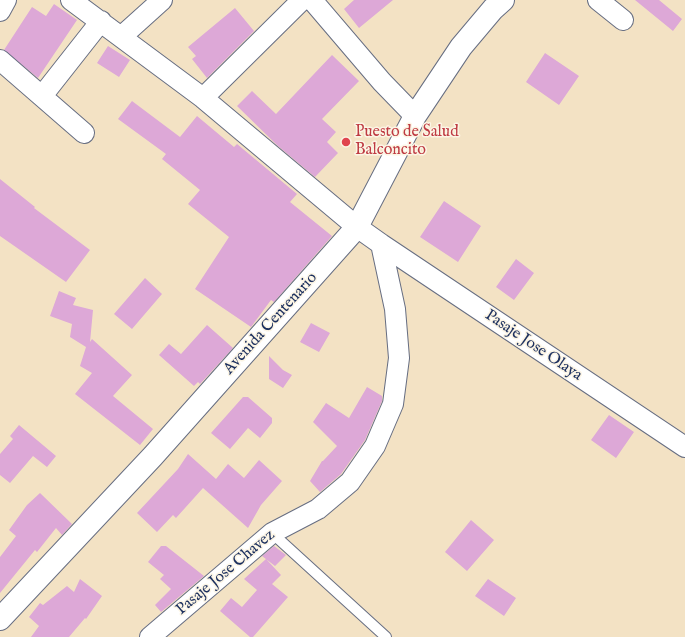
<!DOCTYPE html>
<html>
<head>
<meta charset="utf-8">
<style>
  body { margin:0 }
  canvas { display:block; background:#f3e2c4 }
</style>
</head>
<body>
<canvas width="685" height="637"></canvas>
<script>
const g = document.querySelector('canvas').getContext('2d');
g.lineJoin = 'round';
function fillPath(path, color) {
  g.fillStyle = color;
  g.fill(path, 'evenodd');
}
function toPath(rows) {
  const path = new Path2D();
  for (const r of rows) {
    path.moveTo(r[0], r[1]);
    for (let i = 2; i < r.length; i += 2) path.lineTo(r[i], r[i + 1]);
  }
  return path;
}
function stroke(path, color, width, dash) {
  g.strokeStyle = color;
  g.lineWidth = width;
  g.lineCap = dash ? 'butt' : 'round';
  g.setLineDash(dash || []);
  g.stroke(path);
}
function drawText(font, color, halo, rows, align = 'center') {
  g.font = font + ' "IM FELL English",serif';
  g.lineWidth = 3;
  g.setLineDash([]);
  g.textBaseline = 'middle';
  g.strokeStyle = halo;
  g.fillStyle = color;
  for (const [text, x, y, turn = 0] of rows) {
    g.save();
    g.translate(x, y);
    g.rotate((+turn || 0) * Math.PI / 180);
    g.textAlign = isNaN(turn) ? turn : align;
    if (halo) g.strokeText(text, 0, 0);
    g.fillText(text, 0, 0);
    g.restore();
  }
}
fillPath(toPath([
  [354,0,393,0,359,28,344,9],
  [635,0,659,0,682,19,673,31],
  [54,4,77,20,38,78,4,50,32,7,46,16],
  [235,8,254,31,207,78,192,59,196,56,188,47],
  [108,46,130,60,119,77,97,63],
  [545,53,579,76,559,105,526,82],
  [332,55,359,81,322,119,336,132,327,142,338,153,315,177,278,146,237,106,252,91,276,114],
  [132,101,180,137,197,116,234,147,237,144,297,194,290,202,332,236,274,302,271,300,251,327,195,289,229,237,188,204,200,190,162,159,166,154,118,119],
  [0,179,35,207,34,208,90,250,66,282,0,236],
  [444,201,481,226,458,262,420,237],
  [516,259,534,273,514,300,496,287],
  [145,278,162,294,132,329,114,314],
  [59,291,76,298,73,305,93,310,90,342,92,339,132,375,113,396,153,429,140,445,75,394,92,373,80,366,86,347,70,337,72,324,50,316],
  [311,323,330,333,319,352,300,342],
  [207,325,233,348,200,384,198,382,194,386,159,355,169,344,181,354],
  [269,356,283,370,292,375,283,388,269,379],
  [367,387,382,396,382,401,365,440,341,474,320,492,310,481,322,461,323,461,337,446,313,422,326,403,349,418],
  [243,397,248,397,272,418,272,423,260,438,248,428,230,449,211,433],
  [609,415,634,432,616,458,591,440],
  [19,425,56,456,47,467,33,456,10,483,0,475,0,454,13,439,10,436],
  [188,454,216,479,228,464,244,478,259,460,282,481,261,505,248,528,203,488,176,518,173,515,157,532,137,513,178,469],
  [40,493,72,524,62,535,56,528,37,552,35,550,0,593,0,557,16,536,9,530,27,505],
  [471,520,494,540,467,571,445,552],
  [161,546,166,546,204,576,161,612,155,605,171,589,160,579,164,575,148,562],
  [274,546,286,555,275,566,262,556],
  [266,559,281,575,272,584,288,597,253,637,250,637,220,611,231,598,242,607,257,590,244,579],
  [80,579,102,596,86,619,85,618,69,637,31,637,39,626,29,617,40,603,43,605,67,586,74,592],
  [488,579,516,598,504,616,475,596]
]), '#dda8d7');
const service = toPath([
  [272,533,386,637]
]);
const minor = toPath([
  [71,0,203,98,357,227,381,244,395,309,399,358,393,404,375,446,350,482,318,509,272,533,150,637],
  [312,0,382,82,415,116],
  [598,0,623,20],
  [0,11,6,0],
  [121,37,162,0],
  [0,60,84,133],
  [42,96,101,21],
  [203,98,302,0],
  [381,244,685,447]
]);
const secondary = toPath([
  [0,619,153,456,357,227,415,116,461,47,493,9,503,0]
]);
stroke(service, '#676e82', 12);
stroke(minor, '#676e82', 22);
stroke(secondary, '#676e82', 24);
stroke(service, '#fff', 10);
stroke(minor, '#fff', 20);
stroke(secondary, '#fff', 22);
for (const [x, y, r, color] of [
  [346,142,5,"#e0444e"]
]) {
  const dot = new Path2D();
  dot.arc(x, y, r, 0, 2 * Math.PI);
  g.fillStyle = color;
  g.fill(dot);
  stroke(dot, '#fcf5e5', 1.5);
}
drawText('16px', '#be3a42', '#fcf5e5', [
  ["Puesto de Salud",355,133],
  ["Balconcito",355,151]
], 'left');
drawText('16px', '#1b2f5e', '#fcf5e5', [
  ["Avenida Centenario",271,324,-48],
  ["Pasaje Jose Olaya",533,346,34],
  ["Pasaje Jose Chavez",226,573,-40]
]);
</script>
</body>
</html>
